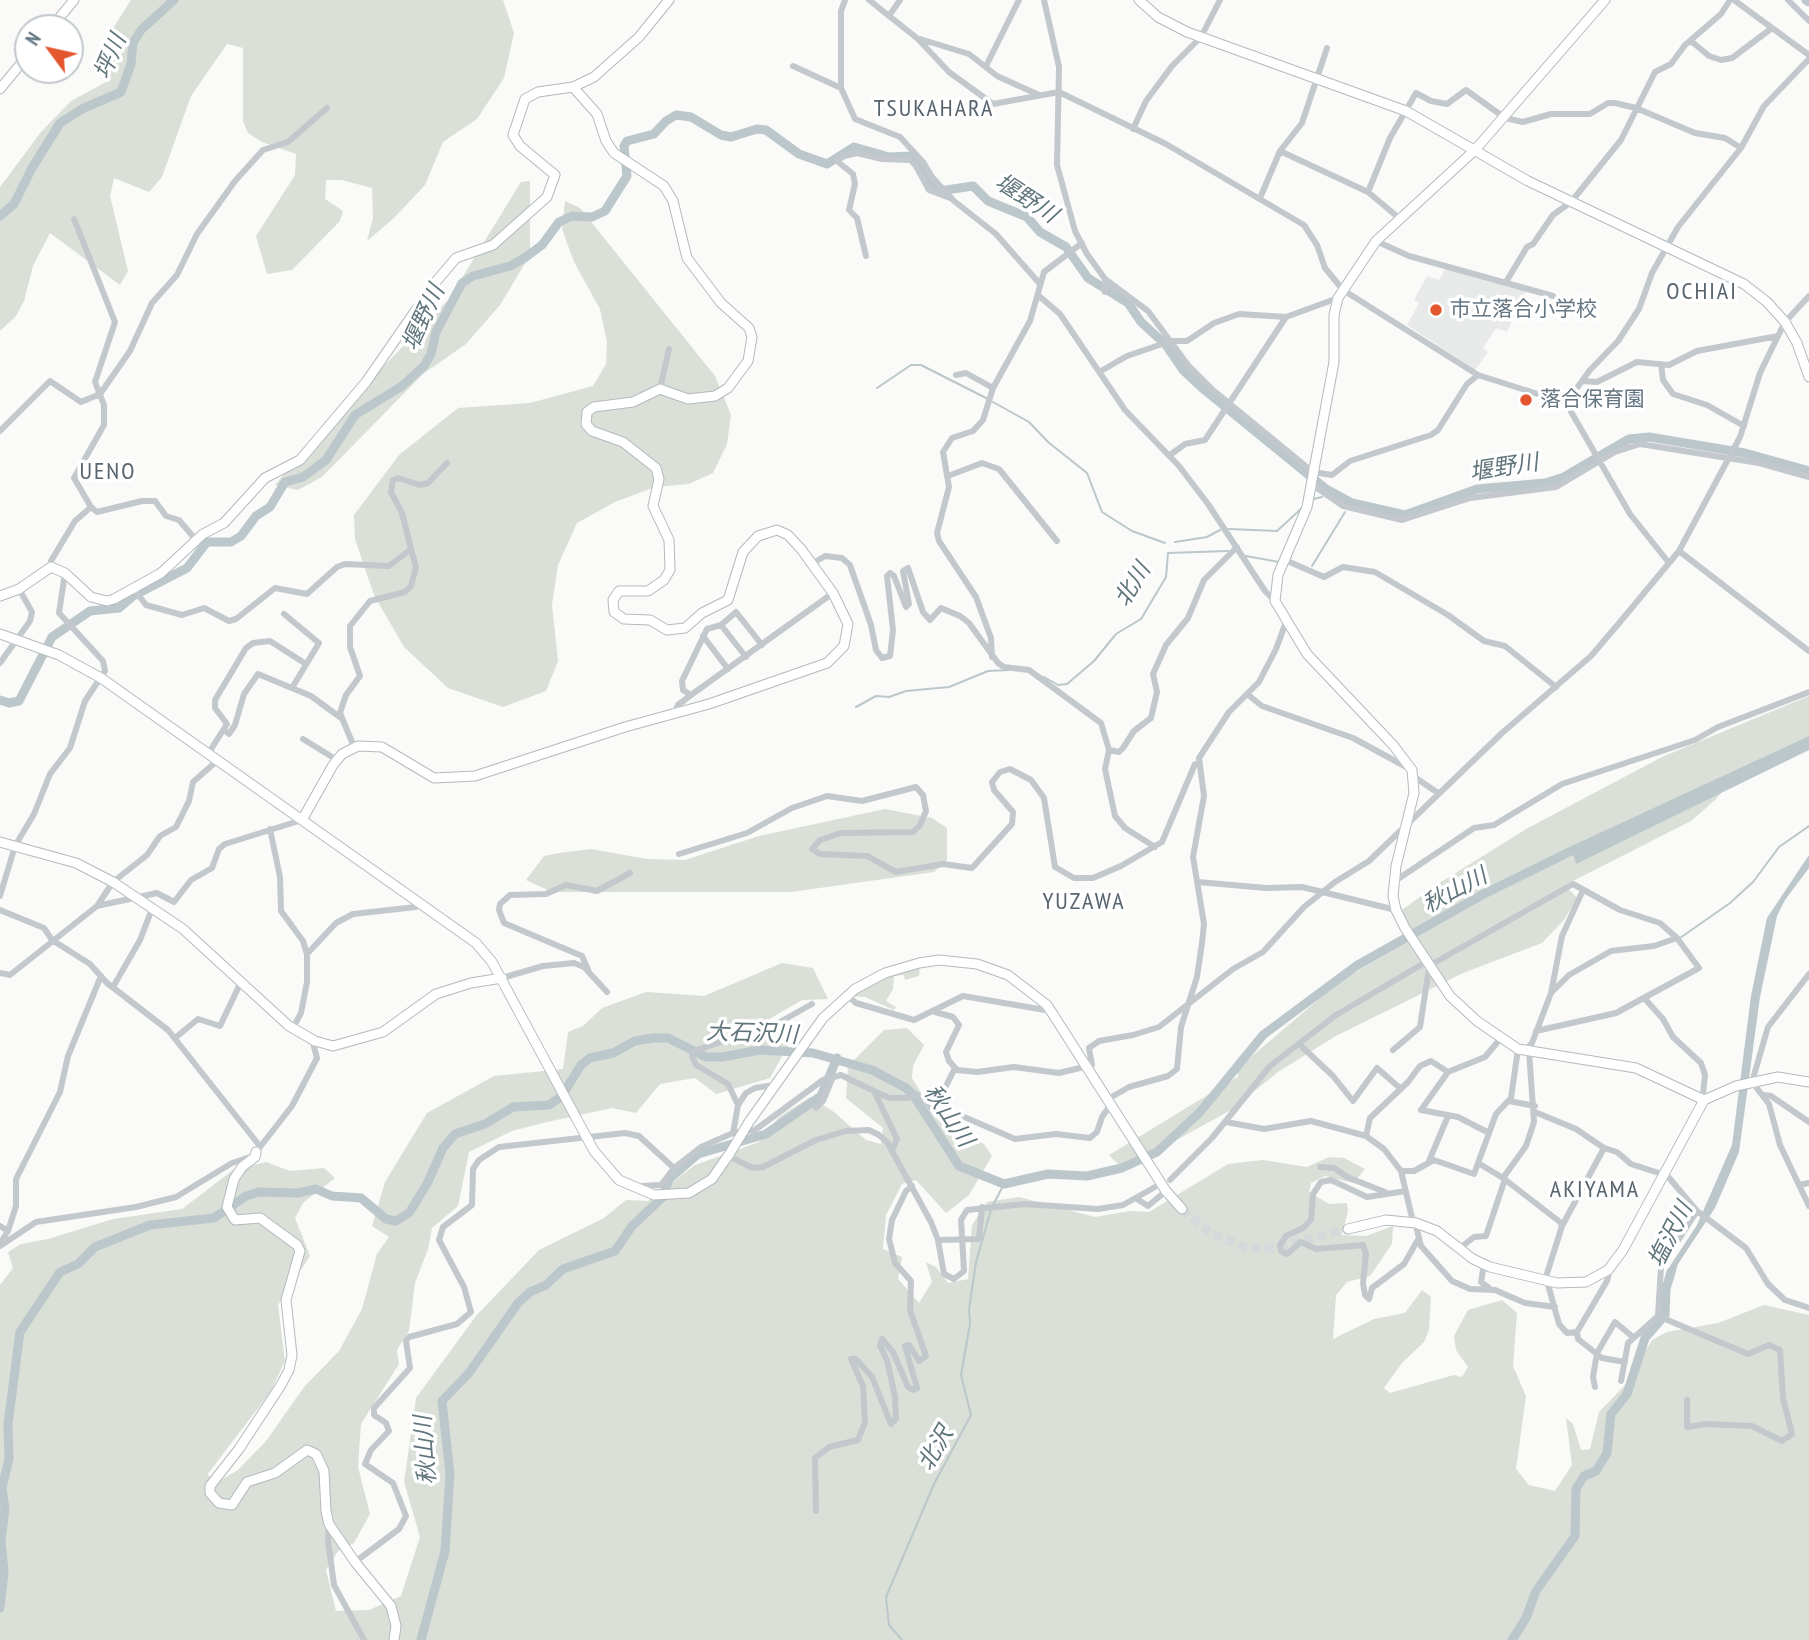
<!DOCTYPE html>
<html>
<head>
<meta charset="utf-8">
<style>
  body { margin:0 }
  #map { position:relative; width:1809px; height:1640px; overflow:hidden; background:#fafaf8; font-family:"PT Sans Narrow",sans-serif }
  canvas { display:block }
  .north { position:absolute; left:14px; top:14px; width:70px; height:70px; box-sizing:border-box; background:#fff; border:2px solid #c1c8cd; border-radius:50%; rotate:303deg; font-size:19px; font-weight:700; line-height:28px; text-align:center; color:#657683 }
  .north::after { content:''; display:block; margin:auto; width:24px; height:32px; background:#e4572e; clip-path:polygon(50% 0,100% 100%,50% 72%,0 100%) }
</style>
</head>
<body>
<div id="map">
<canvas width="1809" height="1640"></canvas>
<div class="north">N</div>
</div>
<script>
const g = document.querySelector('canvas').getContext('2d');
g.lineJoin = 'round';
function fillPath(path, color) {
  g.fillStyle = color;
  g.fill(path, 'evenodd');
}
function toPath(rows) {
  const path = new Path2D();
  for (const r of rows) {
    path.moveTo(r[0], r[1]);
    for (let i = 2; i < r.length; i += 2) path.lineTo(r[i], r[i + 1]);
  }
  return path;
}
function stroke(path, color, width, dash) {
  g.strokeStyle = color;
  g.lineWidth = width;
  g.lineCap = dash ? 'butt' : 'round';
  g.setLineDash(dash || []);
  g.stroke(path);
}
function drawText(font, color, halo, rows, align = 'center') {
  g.font = font + ' "PT Sans Narrow","Noto Sans JP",sans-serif';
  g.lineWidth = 7;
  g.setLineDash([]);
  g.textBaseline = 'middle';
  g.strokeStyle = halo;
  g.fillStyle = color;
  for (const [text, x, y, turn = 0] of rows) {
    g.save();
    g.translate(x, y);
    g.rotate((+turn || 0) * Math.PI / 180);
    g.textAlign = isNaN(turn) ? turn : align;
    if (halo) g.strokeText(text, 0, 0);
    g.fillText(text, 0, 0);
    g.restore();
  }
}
fillPath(toPath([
  [1446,267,1527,290,1507,332,1496,328,1483,348,1488,352,1475,370,1407,325,1419,303,1414,300,1427,276,1439,280]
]), '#e8e9e9');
fillPath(toPath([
  [131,0,503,0,514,33,504,78,477,119,443,142,425,185,394,218,367,241,373,218,372,188,342,180,326,180,325,199,343,211,340,221,292,270,267,274,256,236,295,175,296,154,262,142,248,133,243,121,243,48,227,44,191,96,162,177,149,192,114,178,110,196,128,271,120,285,50,233,33,266,24,301,16,316,0,331,0,187,41,132,71,101,106,82,112,30],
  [530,181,530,255,500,305,466,344,423,374,322,477,298,490,275,485,309,443,449,299,521,182],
  [565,201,580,208,715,376,731,415,727,444,713,473,689,484,655,487,615,502,577,523,558,565,552,605,558,661,546,691,503,707,448,688,404,647,374,595,355,539,354,515,399,455,458,408,530,403,593,386,606,364,607,342,600,309,574,262,562,229],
  [1809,696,1809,738,1740,770,1716,799,1691,821,1565,885,1577,898,1564,920,1542,943,1463,973,1336,1036,1278,1072,1231,1110,1162,1148,1119,1165,1109,1155,1239,1076,1237,1073,1251,1057,1340,981,1415,938,1399,912,1438,884,1528,828,1662,757],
  [885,809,932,818,947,828,947,860,934,872,791,892,552,892,526,880,544,856,559,853,591,849,647,859,685,860,759,836],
  [782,963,813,968,828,999,802,1000,766,1021,759,1039,789,1044,770,1078,716,1094,695,1078,660,1084,636,1113,612,1108,547,1122,512,1131,469,1152,458,1206,432,1228,428,1249,415,1283,409,1331,397,1350,399,1364,361,1424,358,1467,370,1514,354,1543,338,1551,326,1570,336,1611,369,1610,401,1596,420,1537,404,1482,416,1398,476,1316,539,1250,604,1218,626,1200,648,1201,695,1165,759,1142,779,1117,810,1097,834,1112,866,1140,881,1144,883,1128,846,1098,848,1066,884,1030,907,1028,924,1045,913,1066,912,1078,938,1120,984,1144,992,1156,969,1195,946,1213,916,1180,902,1184,886,1215,883,1249,902,1257,898,1279,919,1303,932,1282,926,1262,936,1267,948,1283,968,1279,972,1225,987,1202,1019,1197,1095,1217,1130,1211,1149,1212,1228,1164,1263,1160,1307,1167,1329,1157,1344,1158,1365,1169,1353,1183,1325,1176,1311,1183,1309,1192,1329,1204,1347,1203,1348,1211,1342,1235,1366,1236,1393,1226,1392,1244,1370,1276,1347,1282,1336,1295,1333,1339,1374,1319,1405,1313,1422,1290,1431,1297,1429,1330,1424,1342,1402,1363,1384,1388,1390,1393,1454,1375,1462,1377,1468,1367,1456,1350,1454,1336,1468,1310,1502,1300,1517,1313,1513,1366,1526,1396,1516,1469,1529,1485,1555,1491,1572,1465,1566,1418,1573,1424,1581,1450,1590,1449,1599,1412,1625,1385,1652,1340,1667,1332,1718,1323,1764,1305,1809,1315,1809,1640,0,1640,0,1285,13,1268,8,1252,21,1244,48,1239,113,1219,182,1209,233,1170,266,1162,290,1171,324,1168,335,1178,303,1203,295,1218,310,1256,278,1305,285,1361,271,1391,207,1475,221,1480,238,1470,266,1441,304,1387,339,1351,362,1309,377,1254,389,1237,372,1226,385,1182,427,1113,494,1076,563,1069,568,1032,583,1026,602,1008,646,992,704,996],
  [920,964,919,976,905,980,904,975,894,976,893,989,886,1001,896,1007,894,1010,865,997,853,996,863,986]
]), '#dadfd7');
fillPath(toPath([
  [1809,741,1809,750,1576,864,1573,854],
  [1809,855,1809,868,1785,900,1777,916,1760,997,1739,1152,1715,1208,1678,1264,1669,1292,1666,1279,1670,1266,1697,1225,1732,1145,1751,996,1767,918]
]), '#bbc7cb');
stroke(toPath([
  [877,388,911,365,921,365,986,398],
  [993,402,1029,422,1048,442,1087,473,1102,512,1132,531,1165,543],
  [1313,499,1322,497],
  [1229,529,1277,531,1302,508],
  [1175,542,1207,537,1220,530],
  [1246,556,1279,562],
  [1312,566,1345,512],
  [1044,677,1058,685,1067,684,1094,661,1116,634,1141,619,1166,577,1168,553,1228,551],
  [856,707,876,696,889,697,906,691,949,687,988,671,1009,670],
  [1680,938,1730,903,1753,882,1779,847,1809,826],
  [993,1205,1004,1184],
  [902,1640,889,1625,886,1597,934,1484,971,1415,961,1375,970,1324,969,1309,976,1262,991,1210]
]), '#bbc7cb', 2);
stroke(toPath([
  [1806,0,1809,2],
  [0,216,14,204,32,168,60,123,82,109,121,92,131,64,133,43,141,30,174,0],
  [0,700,9,703,19,701,52,637,90,611,119,608,133,596,187,568,207,542,231,542,241,536,256,516,270,507,285,482,303,477,326,460,355,415,402,386,424,366,431,354,436,332,462,283,473,276,510,266,526,257,542,245,559,222,572,216,592,217,605,211,627,176,624,146,627,141,654,134,666,121,676,115,691,117,721,135,731,137,757,129,766,130,799,154,827,164,854,147,889,157,912,156,929,184,939,191,973,186,988,201,1027,217,1040,232,1066,247,1088,278,1128,303,1141,322,1166,345,1183,370,1201,387,1326,489,1352,503,1405,515,1477,489,1545,483,1564,477,1629,439,1649,437,1745,453,1809,471],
  [0,1608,4,1572,1,1540,5,1509,2,1488,9,1459,8,1424,20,1332,60,1272,78,1264,95,1247,150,1225,214,1218,246,1196,259,1192,298,1193,316,1189,332,1196,361,1198,386,1219,396,1221,409,1213,427,1184,443,1148,455,1134,485,1124,513,1107,549,1105,562,1096,581,1065,590,1058,613,1053,635,1041,653,1038,668,1038,706,1057,722,1057,760,1050,813,1053,872,1070,906,1088,914,1096,959,1166,1004,1184,1048,1174,1087,1176,1122,1168,1157,1152,1200,1112,1263,1035,1356,966,1482,895,1567,853,1809,741],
  [421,1640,445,1551,450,1474,442,1401,469,1373,518,1303,530,1292,546,1285,563,1269,615,1251,632,1226,663,1197,669,1179,698,1154,766,1134,821,1096,837,1058],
  [1512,1640,1526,1618,1536,1591,1575,1536,1576,1489,1584,1476,1596,1471,1607,1453,1611,1414,1627,1394,1645,1338,1665,1315,1666,1289,1671,1272]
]), '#bbc7cb', 9);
stroke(toPath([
  [1182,1209,1210,1233,1248,1248,1273,1248,1348,1229]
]), '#d5d9db', 9, [9, 4.5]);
const secondary = toPath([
  [1139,0,1158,17,1187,32,1406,111,1528,181,1744,284,1767,302,1785,322,1797,343,1809,377],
  [1605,0,1475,150,1376,241,1338,298,1334,315,1334,362,1307,507,1278,575,1275,601,1307,654,1393,745,1412,770,1414,793,1396,866,1393,896,1396,910,1405,928,1450,996,1477,1021,1518,1049,1636,1068,1704,1100],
  [51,28,74,0],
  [0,89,28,55],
  [0,596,19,589,51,567,65,573,91,597,107,601,114,599,161,573,203,534,224,523,265,478,300,460,366,382,434,284,456,258,493,245,547,197,555,175,520,146,513,135,525,99,538,92,573,87,594,77,639,37,669,0],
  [0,634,59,655,101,678,476,943,492,962,594,1151,619,1180,654,1195,689,1193,712,1179,730,1153],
  [302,820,333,765,342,754,358,746,382,747,434,778,475,776,625,727,709,704,827,663,844,646,848,624,833,593,801,549,788,535,777,530,758,536,743,552,728,600,702,613,685,628,667,630,650,620,624,619,614,612,613,600,619,591,648,591,664,580,670,570,669,540,653,506,659,479,656,468,623,442,592,431,586,424,587,412,594,407,633,402,660,389,688,399,715,396,728,388,748,361,752,337,749,328,721,303,687,258,673,201,664,186,614,153,606,141,597,114,573,87],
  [0,842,76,863,113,882,183,929,289,1026,315,1041,333,1046,383,1032,436,994,471,983,502,978],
  [749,1122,823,1018,855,989,885,973,919,963,939,960,977,964,1008,975,1047,1005,1166,1191,1182,1209],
  [256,1152,255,1157,242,1167,234,1179,227,1207,235,1220,260,1218,297,1245,300,1251,286,1300,292,1355,289,1370,281,1385,239,1449,210,1486,210,1493,219,1503,232,1505,247,1482,275,1473,307,1450,316,1454,324,1471,326,1511,329,1524,355,1562,391,1606,396,1626,394,1640],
  [1348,1229,1386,1220,1416,1223,1437,1231,1473,1259,1490,1267,1557,1283,1586,1282,1608,1270,1623,1250,1704,1100,1736,1086,1778,1077,1809,1082]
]);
stroke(secondary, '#b3babf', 11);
stroke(toPath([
  [845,0,841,11,841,88,855,119,900,137,923,162,932,177,954,201,996,234,1040,284],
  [869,0,918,39,949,72,993,104,1059,92,1166,144,1304,225,1317,245,1325,268,1343,290,1478,375,1566,403,1630,514,1669,563],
  [1044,0,1059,67,1057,165,1075,231,1087,254,1105,279,1148,311,1188,365,1213,390,1313,472,1332,475,1350,461,1431,435,1438,430,1467,384,1478,375],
  [1734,0,1809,55],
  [1788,0,1809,21],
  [889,16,900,0],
  [920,39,969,54,997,76,1039,95],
  [1691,41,1709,56,1721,60,1732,58,1772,28],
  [793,66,841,88],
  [986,66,1019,0],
  [1133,129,1146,101,1172,66,1201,37,1220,0],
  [1280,151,1368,192,1399,218],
  [1368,192,1390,138,1416,93,1431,101,1447,104,1466,90,1505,118,1523,122,1551,114,1590,114,1608,103,1615,103,1636,108,1695,133,1725,138,1741,148],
  [1260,198,1280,151,1302,123,1327,48],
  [74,219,115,322,95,382,104,405,104,425,74,478,91,507],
  [1376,241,1409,256,1553,296],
  [866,256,857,218,849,210,855,184,853,174,837,161,844,156,857,153,882,159,910,160,916,166,929,190,950,198],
  [1506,282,1527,247,1533,244,1553,215,1571,202,1621,140,1655,72,1671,64,1685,45,1721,14,1730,0],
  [1105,292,1105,279],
  [1039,296,1060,314,1125,410,1179,466,1208,504,1265,591,1275,601],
  [1661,364,1663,380,1673,394,1707,405,1744,426],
  [1101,371,1127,356,1171,341,1187,341,1214,323,1239,314,1286,317,1338,298],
  [956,375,966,373,993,388],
  [1582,381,1597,382,1637,362,1669,365,1697,351,1778,336],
  [660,389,669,349],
  [1566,403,1590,370,1618,341,1639,309,1652,273,1678,227,1741,148,1764,106,1809,59],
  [0,431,50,381,81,402,100,394,130,351,152,303,177,275,197,234,235,181,263,150,288,142,327,108],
  [1170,455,1185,444,1205,440,1286,317],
  [948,476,982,463,999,469,1057,541],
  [1311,484,1343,506,1402,520,1470,498,1556,487,1615,452,1640,444,1759,463,1809,477],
  [1679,551,1809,651],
  [1285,560,1324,577,1343,567,1375,572,1448,615,1484,641,1505,646,1556,687],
  [813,563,825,556,842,558,850,565,871,625,876,650,882,658,890,656,893,630,887,576,890,573,894,576,906,607,909,604,903,571,908,568,923,612,930,620,941,608,960,616,969,623,998,663,1004,667,1029,670,1101,723,1109,750,1105,769,1115,816,1125,828,1155,847],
  [51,567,51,561,75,521,91,507,97,512,142,501,155,501,166,516,179,520,196,540],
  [133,588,146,605,182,615,204,608,229,621,236,619,275,588,307,594,337,567,345,564,389,566,411,549,402,513,391,492,393,480,398,478,420,485,428,483,447,463],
  [284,614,319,643,292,688],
  [721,625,746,657],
  [703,636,728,669],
  [992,657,991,638,976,597,939,541,937,533,949,487,943,452,952,438,973,431,983,420,993,388,1030,321,1044,272,1082,243],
  [0,663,30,621,32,612,19,589],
  [1247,694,1262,706,1353,738,1410,769],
  [691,695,683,690,682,681,707,629,721,625,736,612,762,645],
  [675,712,678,705,691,695,833,593],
  [224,730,229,734,235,725,244,694,258,674,311,696,341,718],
  [303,739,337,760],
  [354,747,340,713,346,695,360,676,350,647,350,626,370,601,405,592,411,586,416,567,411,549],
  [1109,750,1119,752,1123,748,1134,731,1151,718,1157,692,1153,674,1166,645,1188,618,1204,580,1237,547],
  [208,754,227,724,215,708,215,700,246,648,253,643,270,641,306,664],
  [1413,776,1438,793],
  [270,829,280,877,281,911,303,941,307,954,307,982,301,1013,293,1028],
  [679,854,747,833,792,808,827,796,862,801,916,787,923,795,926,811,920,825,913,832,841,833,820,840,812,849,820,854,867,856,896,872,943,864,972,868,1012,824,1013,812,994,790,992,782,1000,772,1010,769,1031,780,1044,798,1055,867,1074,878,1093,878,1121,866,1162,842,1195,764],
  [1395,881,1474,828,1494,825,1562,784,1695,740,1718,727,1809,692],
  [1198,882,1266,888,1302,887,1396,910],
  [0,896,15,846,34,814,50,774,70,748,85,701,105,671,103,661,59,613,65,573],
  [97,906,113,882,147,855,160,836,176,827,189,801,193,782,218,760],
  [0,910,44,928,52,940,90,964,107,983,168,1030,259,1145],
  [307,954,336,923,353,914,416,907,420,903],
  [1429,966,1573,884,1620,910,1660,923,1677,938,1699,968,1616,1013,1536,1031],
  [589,972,582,956,504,923,499,910,500,904,510,895,546,894,566,885,597,891,630,873],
  [0,973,10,975,97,906,157,893,174,902,191,880,212,868,219,849,225,844,302,820],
  [1809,974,1768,1027,1752,1082,1769,1104,1780,1145,1809,1206],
  [502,978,543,966,574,963,584,967,607,992],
  [113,987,140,940,152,909],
  [1551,993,1562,936,1583,890],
  [847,995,856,1003,914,1020,963,996,1051,1011],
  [1645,999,1663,1019,1673,1037,1701,1063,1705,1075,1703,1094],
  [935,1012,953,1017,959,1025,946,1052,949,1061,957,1070,977,1072,1014,1067,1059,1073,1092,1065,1089,1048,1099,1041,1133,1035,1159,1027,1233,969,1263,952,1304,907,1335,882,1369,861,1502,733,1591,656,1620,622,1679,551,1740,437,1760,373,1778,336,1785,322,1809,296],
  [175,1038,198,1019,220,1026,241,982],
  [1299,1044,1333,1076,1353,1101,1377,1068,1401,1089],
  [1393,1050,1420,1027,1429,968],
  [1526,1050,1532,1043,1551,993,1569,975,1611,951,1654,946,1677,938],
  [1448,1072,1421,1110,1458,1117,1489,1133],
  [1764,1095,1771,1096,1809,1122],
  [1108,1099,1129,1087,1168,1076,1177,1069,1181,1027,1197,977,1202,943,1204,924,1193,857,1204,796,1199,758,1229,712,1259,682,1276,649,1286,622],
  [1509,1101,1535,1106],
  [738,1105,728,1084,696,1065,692,1056,694,1051,780,1022,812,1004],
  [816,1108,823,1101,832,1079],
  [931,1108,940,1098,955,1068],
  [1535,1112,1576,1129,1604,1148],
  [1226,1122,1264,1129,1311,1121,1366,1136,1384,1149,1401,1171,1413,1222],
  [733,1133,738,1105,746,1093,755,1088,774,1085],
  [1366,1136,1370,1118,1408,1082,1420,1066,1431,1061,1448,1072,1485,1057,1500,1039],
  [892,1150,897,1139,874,1091,889,1098,908,1098,916,1094,942,1115,962,1116,1015,1139,1056,1134,1090,1138,1097,1132,1102,1117,1111,1104],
  [728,1156,753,1168,763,1167,816,1140,846,1131,869,1130,879,1135,887,1142,931,1222,938,1240,944,1274,954,1279,964,1271,961,1220,967,1210,1025,1204,1098,1209,1123,1205,1155,1187],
  [1429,1161,1448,1116],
  [1478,1163,1503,1178,1560,1222,1562,1226,1545,1280],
  [1320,1167,1334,1168,1347,1177,1385,1192],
  [1401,1171,1414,1171,1434,1160,1474,1174,1496,1114,1511,1098,1518,1049],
  [1665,1173,1697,1211,1746,1248,1768,1284,1785,1300,1809,1308],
  [1503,1178,1526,1146,1534,1122,1529,1051],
  [1170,1180,1212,1138,1270,1066,1336,1015,1426,962],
  [1799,1185,1809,1183],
  [639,1190,641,1186,661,1185,674,1168,701,1147,733,1133,755,1130,823,1080,841,1075,874,1091],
  [1406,1191,1367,1197,1331,1180,1321,1182,1313,1194,1311,1220,1303,1228,1286,1236,1280,1245,1281,1251,1287,1254,1301,1242,1316,1249,1363,1245,1366,1254,1363,1283,1365,1295,1369,1299,1372,1288,1404,1264,1419,1238],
  [1137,1199,1148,1206,1166,1191],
  [1415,1222,1421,1246,1452,1281,1470,1289,1495,1290,1525,1303,1555,1307],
  [0,1226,8,1231,1,1242],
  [1562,1226,1604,1148,1617,1152,1631,1164,1665,1175],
  [8,1231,16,1206,16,1179,60,1092,68,1056,101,976],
  [938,1240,979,1239,982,1207],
  [0,1246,36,1222,136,1207,176,1197,232,1163,253,1156,292,1106,317,1058,312,1039],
  [1460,1248,1474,1237,1486,1236,1505,1179],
  [1484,1264,1481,1282,1489,1288],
  [1547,1281,1559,1324,1567,1333,1577,1332],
  [1658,1316,1748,1354,1769,1345,1780,1350,1783,1398,1792,1434,1782,1441,1752,1426,1706,1424,1687,1427,1687,1400],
  [1577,1332,1607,1281,1610,1269],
  [1577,1332,1578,1339,1602,1358,1625,1362],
  [1621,1381,1628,1343,1658,1316,1661,1267,1697,1211],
  [1595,1387,1593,1377,1597,1353,1615,1322,1633,1337],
  [816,1511,815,1458,829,1447,858,1440,865,1422,863,1386,851,1359,856,1359,872,1377,891,1424,896,1419,895,1397,887,1360,880,1346,882,1339,893,1352,908,1387,913,1390,917,1388,905,1346,909,1345,919,1361,926,1356,910,1310,911,1281,895,1263,889,1239,892,1220,906,1191,912,1186],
  [329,1526,328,1540,334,1585,364,1640],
  [355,1562,399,1529,406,1516,393,1483,365,1464,371,1450,389,1431,386,1423,374,1415,374,1408,410,1368,406,1341,409,1337,457,1324,471,1312,464,1287,439,1240,443,1227,472,1205,473,1169,479,1160,499,1147,625,1133,639,1136,674,1168]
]), '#c3c8cc', 6);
stroke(secondary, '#fff', 9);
const secondaryBridge = toPath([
  [730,1153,749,1122]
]);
stroke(secondaryBridge, '#b3babf', 11, []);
stroke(secondaryBridge, '#fff', 9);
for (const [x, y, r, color] of [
  [1436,310,7,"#e4572e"],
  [1526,400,7,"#e4572e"]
]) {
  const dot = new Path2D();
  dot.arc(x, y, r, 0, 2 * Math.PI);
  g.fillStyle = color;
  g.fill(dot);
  stroke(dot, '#fff', 2.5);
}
drawText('21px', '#657683', '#fff', [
  ["市立落合小学校",1450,310],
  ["落合保育園",1540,400]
], 'left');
drawText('italic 23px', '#60757c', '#fff', [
  ["坪川",111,57,-67],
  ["堰野川",1026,199,33],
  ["堰野川",424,318,-65],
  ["堰野川",1504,468,-9],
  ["北川",1133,585,-59],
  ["秋山川",1455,891,-28],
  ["大石沢川",752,1034,2],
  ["秋山川",948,1116,56],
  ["塩沢川",1671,1235,-63],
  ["北沢",936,1449,-60],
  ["秋山川",426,1450,-94]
]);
g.letterSpacing = '2px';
drawText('24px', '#57646e', '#fff', [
  ["TSUKAHARA",934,109],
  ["OCHIAI",1702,292],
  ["UENO",108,472],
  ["YUZAWA",1084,902],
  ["AKIYAMA",1595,1190]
]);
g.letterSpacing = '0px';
</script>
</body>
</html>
